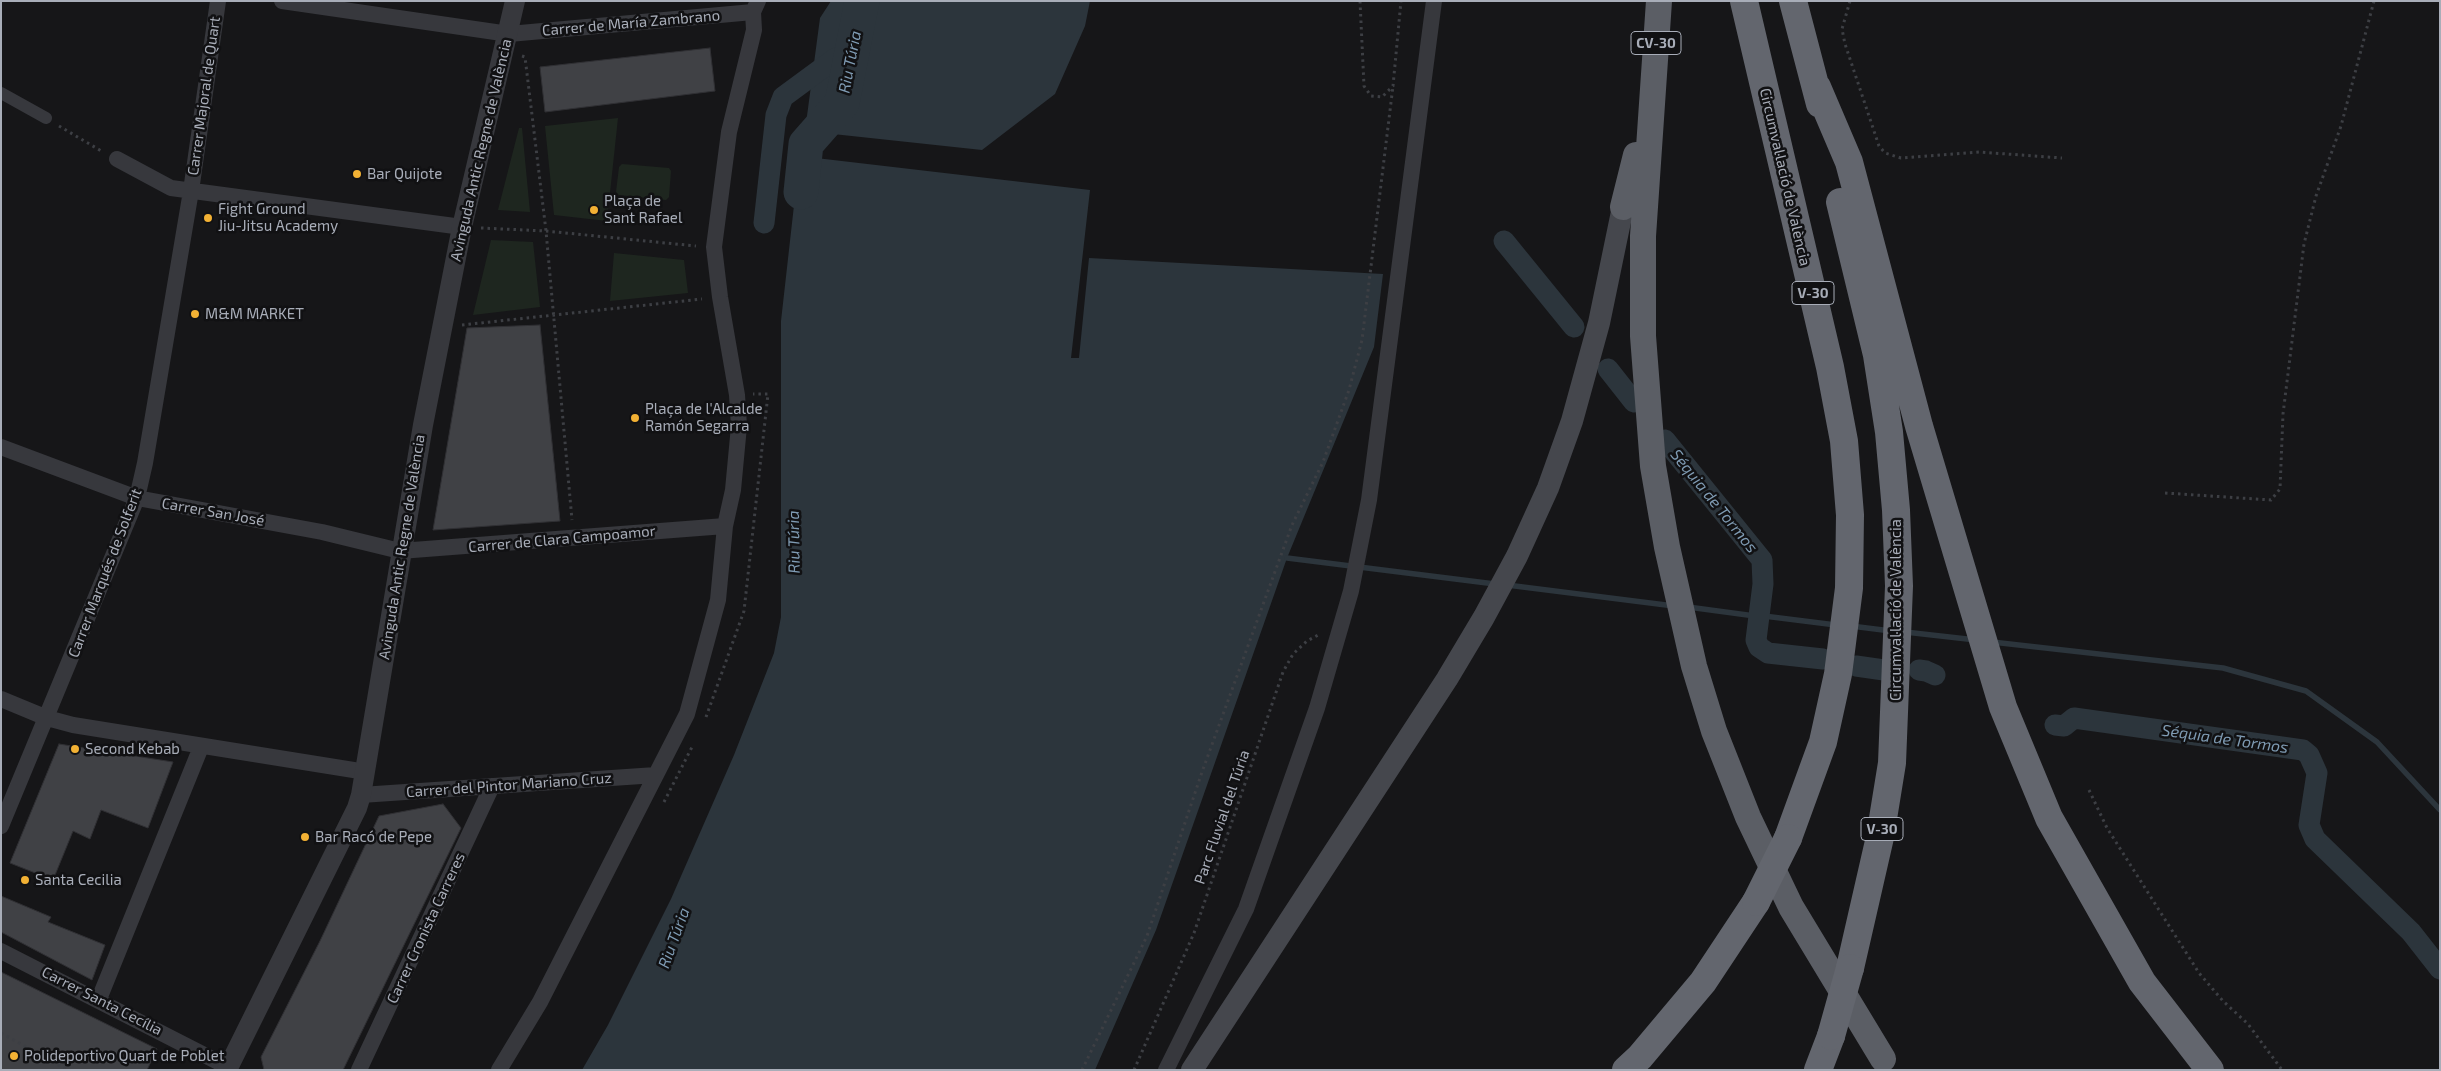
<!DOCTYPE html>
<html>
<head>
<meta charset="utf-8">
<style>
  body { margin:0 }
  #map { position:relative; width:2441px; height:1071px; overflow:hidden; background:#161618; font-family:"Exo 2",sans-serif }
  canvas { display:block }
  .frame { position:absolute; inset:0; border:2px solid #a8adb8; pointer-events:none }
</style>
</head>
<body>
<div id="map">
<canvas width="2441" height="1071"></canvas>
<div class="frame"></div>
</div>
<script>
const g = document.querySelector('canvas').getContext('2d');
g.lineJoin = 'round';
function fillPath(path, color) {
  g.fillStyle = color;
  g.fill(path, 'evenodd');
}
function toPath(rows) {
  const path = new Path2D();
  for (const r of rows) {
    path.moveTo(r[0], r[1]);
    for (let i = 2; i < r.length; i += 2) path.lineTo(r[i], r[i + 1]);
  }
  return path;
}
function stroke(path, color, width, dash) {
  g.strokeStyle = color;
  g.lineWidth = width;
  g.lineCap = dash ? 'butt' : 'round';
  g.setLineDash(dash || []);
  g.stroke(path);
}
function drawText(font, color, halo, rows, align = 'center') {
  g.font = font + ' "Exo 2",sans-serif';
  g.lineWidth = 5;
  g.setLineDash([]);
  g.textBaseline = 'middle';
  g.strokeStyle = halo;
  g.fillStyle = color;
  for (const [text, x, y, turn = 0] of rows) {
    g.save();
    g.translate(x, y);
    g.rotate((+turn || 0) * Math.PI / 180);
    g.textAlign = isNaN(turn) ? turn : align;
    if (halo) g.strokeText(text, 0, 0);
    g.fillText(text, 0, 0);
    g.restore();
  }
}
fillPath(toPath([
  [618,118,607,221,554,215,545,126],
  [519,128,522,128,530,212,498,210],
  [622,164,669,168,671,171,669,197,666,200,619,195,616,192,619,167],
  [491,240,533,242,540,307,473,315],
  [614,253,684,260,688,293,610,301]
]), '#1e261f');
fillPath(toPath([
  [831,1,1090,1,1085,26,1055,94,982,150,805,131,820,18],
  [801,143,811,144,810,163,815,163,816,158,1090,190,1071,358,1079,358,1089,258,1383,274,1374,347,1287,558,1156,930,1095,1070,582,1070,608,1025,671,899,734,755,774,653,781,617,781,321]
]), '#2c353c');
stroke(toPath([
  [1287,558,1495,584],
  [1507,585,1674,606],
  [1688,607,1755,616],
  [1764,616,1836,625],
  [1851,626,1891,631],
  [1905,632,1976,640],
  [1992,642,2223,668,2306,691,2377,742,2440,810]
]), '#2c353c', 5.5);
stroke(toPath([
  [764,223,776,115,783,97,836,58],
  [1504,241,1574,327],
  [1608,369,1634,402],
  [1665,440,1762,560,1763,584,1756,640,1759,647,1768,653,1823,659],
  [1856,666,1884,670],
  [1919,670,1926,671,1935,675],
  [2055,725,2064,726,2074,718,2303,750,2309,755,2317,773,2309,825,2315,839,2411,932,2440,969]
]), '#2c353c', 21);
stroke(toPath([
  [801,192,806,144,842,103,862,1]
]), '#2c353c', 35);
const building = toPath([
  [710,48,715,91,545,112,540,67,710,48],
  [540,325,560,521,433,530,467,328,540,325],
  [59,744,173,762,148,828,101,810,90,839,73,831,53,880,10,863,59,744],
  [443,804,461,828,343,1070,264,1070,261,1057,320,941,379,816,443,804],
  [1,896,51,917,48,922,105,945,92,980,1,932,1,896],
  [1,972,157,1049,147,1070,1,1070,1,972]
]);
fillPath(building, '#404145');
stroke(building, '#303034', 1);
stroke(toPath([
  [1360,1,1364,86,1371,96,1382,97,1393,86,1401,1],
  [1850,1,1842,29,1845,44,1879,146,1885,153,1901,158,1979,152,2062,158],
  [522,56,525,57,546,231,572,520],
  [59,126,103,152],
  [481,228,546,231,696,246],
  [462,325,702,299],
  [2165,493,2271,500,2280,489,2283,414,2304,244,2316,196,2341,126,2374,1],
  [706,717,744,611,768,394,753,394],
  [2089,790,2107,828,2199,973,2223,1001,2248,1024,2282,1070],
  [664,802,693,745],
  [1,1033,68,1070],
  [1082,1070,1147,936,1202,772,1292,525,1323,462,1349,390,1362,340,1393,86],
  [1134,1070,1194,933,1283,672,1293,654,1307,641,1320,634]
]), '#3d3f44', 3, [2.5, 4]);
stroke(toPath([
  [1,93,46,118]
]), '#37383d', 12);
stroke(toPath([
  [282,1,509,34,753,12],
  [117,159,171,188,462,227],
  [1,447,137,498,322,532,400,551,725,526],
  [1,699,47,718,73,725,366,772],
  [361,795,656,775],
  [1,826,137,498,145,463,191,191,218,1],
  [1,951,228,1067],
  [99,999,201,747],
  [359,1070,492,786],
  [499,1070,540,1002,687,714,718,600,725,526,733,490,739,426,737,395,720,297,714,247,729,132,754,30,753,12,758,1],
  [1166,1070,1246,909,1317,708,1351,591,1369,500,1434,1]
]), '#37383d', 16);
stroke(toPath([
  [227,1070,357,808,361,795,423,425,462,227,515,1]
]), '#37383d', 20);
stroke(toPath([
  [1192,1070,1447,679,1484,617,1517,556,1548,488,1572,421,1599,323,1623,207]
]), '#45474d', 22);
stroke(toPath([
  [1659,1,1643,236,1643,336,1653,466,1667,547,1694,666,1714,731,1748,817,1791,907,1883,1059],
  [1623,207,1636,155]
]), '#5b5e65', 26);
stroke(toPath([
  [1744,1,1830,367,1844,441,1850,515,1849,588,1838,674,1823,742,1788,838],
  [1793,1,1820,104],
  [1817,87,1849,162,1919,426,2003,707,2049,818,2142,982,2210,1070],
  [1840,202,1877,355,1889,432,1896,510,1899,586,1892,763,1880,837,1850,968],
  [1626,1070,1640,1057,1703,982,1756,902],
  [1818,1070,1831,1036]
]), '#63666e', 28);
stroke(toPath([
  [1756,902,1788,838],
  [1831,1036,1850,968]
]), '#63666e', 28);
for (const [x, y, r, color] of [
  [357,174,5,"#f2b134"],
  [594,210,5,"#f2b134"],
  [208,218,5,"#f2b134"],
  [195,314,5,"#f2b134"],
  [635,418,5,"#f2b134"],
  [75,749,5,"#f2b134"],
  [305,837,5,"#f2b134"],
  [25,880,5,"#f2b134"],
  [14,1056,5,"#f2b134"]
]) {
  const dot = new Path2D();
  dot.arc(x, y, r, 0, 2 * Math.PI);
  g.fillStyle = color;
  g.fill(dot);
  stroke(dot, '#111113', 2);
}
for (const [x, y, w] of [
  [1656,43,50],
  [1813,293,42],
  [1882,829,42]
]) {
  const box = new Path2D();
  box.roundRect(x - w / 2, y - 11.5, w, 23, 4);
  g.fillStyle = '#111113';
  g.fill(box);
  stroke(box, '#a8adb8', 1);
}
drawText('bold 14px', '#a8adb8', null, [
  ["CV-30",1656,43],
  ["V-30",1813,293],
  ["V-30",1882,829]
]);
drawText('15px', '#a8adb8', '#111113', [
  ["Carrer de María Zambrano",631,23,-5],
  ["Carrer Majoral de Quart",204,96,-82],
  ["Avinguda Antic Regne de València",481,150,-77],
  ["Circumval·lació de València",1785,177,77],
  ["Carrer San José",213,512,10],
  ["Carrer de Clara Campoamor",562,539,-5],
  ["Avinguda Antic Regne de València",402,547,-81],
  ["Carrer Marqués de Solferit",105,573,-69],
  ["Circumval·lació de València",1896,610,-90],
  ["Carrer del Pintor Mariano Cruz",509,785,-4],
  ["Parc Fluvial del Túria",1222,817,-71],
  ["Carrer Cronista Carreres",426,928,-65],
  ["Carrer Santa Cecília",102,1001,27]
]);
drawText('15px', '#a8adb8', '#111113', [
  ["Bar Quijote",367,174],
  ["Plaça de",604,201],
  ["Sant Rafael",604,218],
  ["Fight Ground",218,209],
  ["Jiu-Jitsu Academy",218,226],
  ["M&M MARKET",205,314],
  ["Plaça de l'Alcalde",645,409],
  ["Ramón Segarra",645,426],
  ["Second Kebab",85,749],
  ["Bar Racó de Pepe",315,837],
  ["Santa Cecilia",35,880],
  ["Polideportivo Quart de Poblet",24,1056]
], 'left');
drawText('italic 16px', '#7f9bb3', '#111113', [
  ["Riu Túria",850,62,-79],
  ["Séquia de Tormos",1714,501,51],
  ["Riu Túria",794,542,-91],
  ["Séquia de Tormos",2225,739,8],
  ["Riu Túria",674,938,-70]
]);
</script>
</body>
</html>
